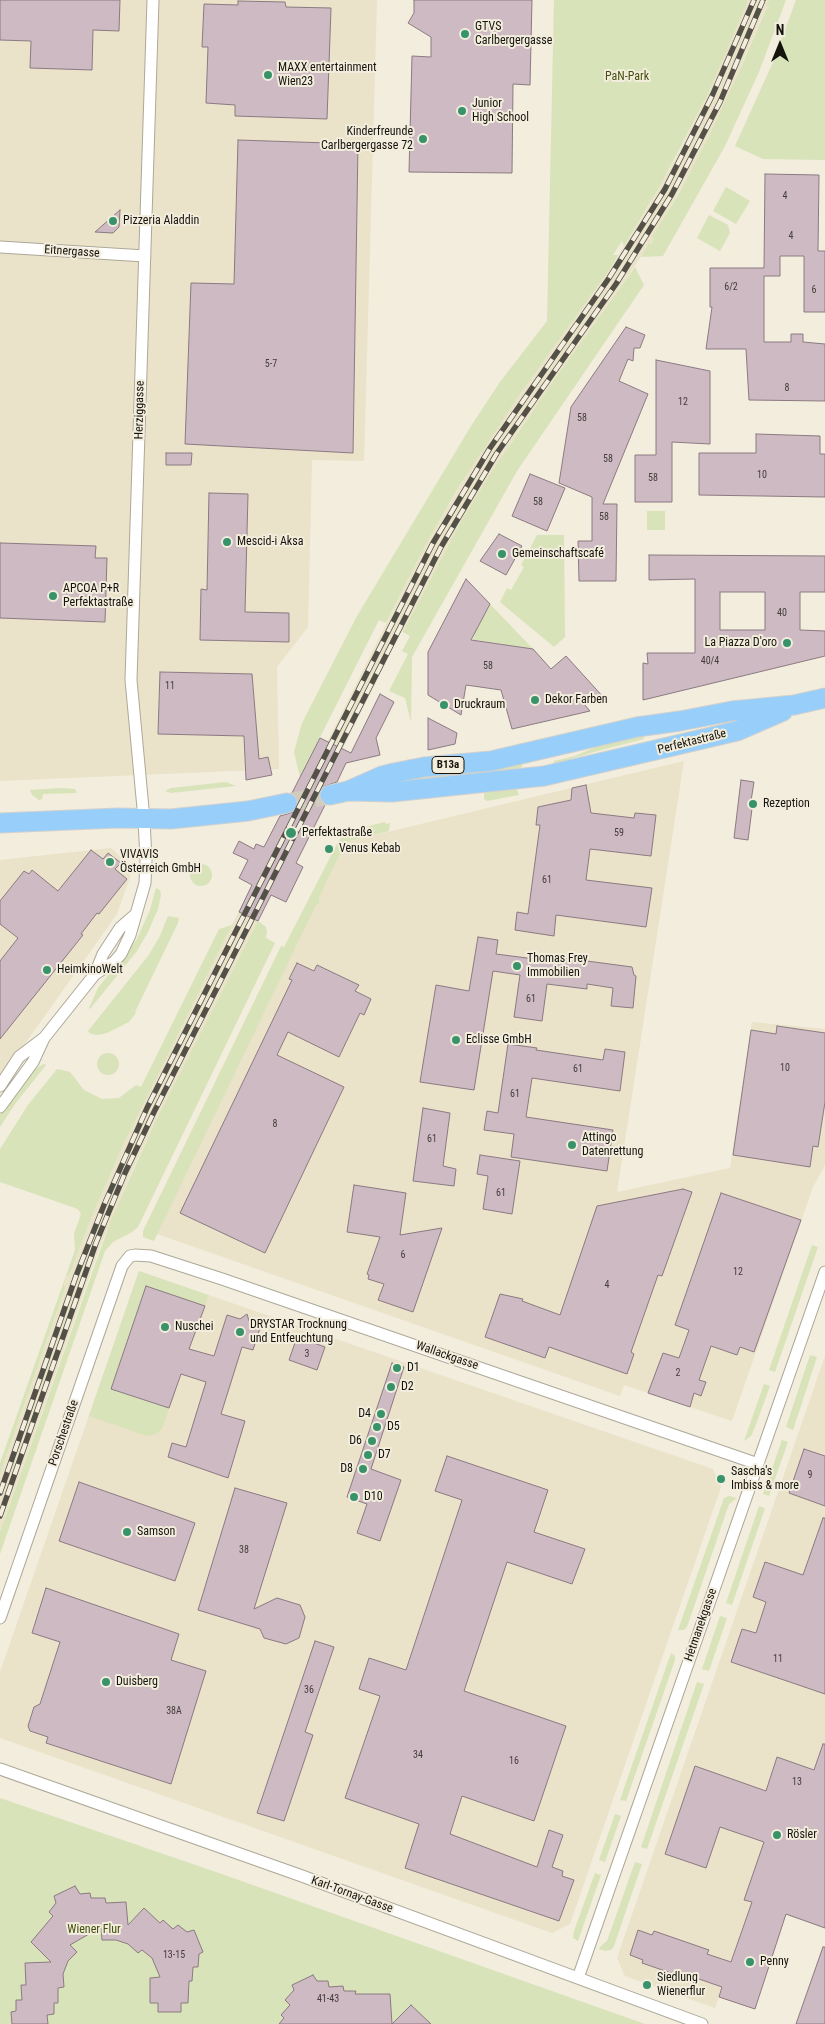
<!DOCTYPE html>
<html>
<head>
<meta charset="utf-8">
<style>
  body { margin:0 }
  #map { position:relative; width:825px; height:2024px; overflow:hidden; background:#f2eddc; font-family:"Roboto Condensed",sans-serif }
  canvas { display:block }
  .north { position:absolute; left:755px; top:20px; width:50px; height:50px; -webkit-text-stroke:4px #f2eddc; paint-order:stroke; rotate:0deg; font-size:14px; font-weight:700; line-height:20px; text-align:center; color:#15130d }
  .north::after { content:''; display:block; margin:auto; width:18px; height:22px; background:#15130d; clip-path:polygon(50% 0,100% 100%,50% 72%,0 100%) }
</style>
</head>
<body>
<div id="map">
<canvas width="825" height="2024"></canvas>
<div class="north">N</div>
</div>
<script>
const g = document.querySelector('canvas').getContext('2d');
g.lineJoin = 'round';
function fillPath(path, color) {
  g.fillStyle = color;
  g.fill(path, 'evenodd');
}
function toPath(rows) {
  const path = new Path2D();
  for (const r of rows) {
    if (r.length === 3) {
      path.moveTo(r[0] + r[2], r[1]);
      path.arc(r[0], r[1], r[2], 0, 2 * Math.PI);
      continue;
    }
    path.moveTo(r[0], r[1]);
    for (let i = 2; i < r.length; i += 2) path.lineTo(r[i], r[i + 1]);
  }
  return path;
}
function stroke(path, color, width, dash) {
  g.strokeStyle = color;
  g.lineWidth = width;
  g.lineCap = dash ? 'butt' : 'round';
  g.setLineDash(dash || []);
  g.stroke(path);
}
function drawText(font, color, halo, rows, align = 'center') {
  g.font = font + ' "Roboto Condensed",sans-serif';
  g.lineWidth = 4;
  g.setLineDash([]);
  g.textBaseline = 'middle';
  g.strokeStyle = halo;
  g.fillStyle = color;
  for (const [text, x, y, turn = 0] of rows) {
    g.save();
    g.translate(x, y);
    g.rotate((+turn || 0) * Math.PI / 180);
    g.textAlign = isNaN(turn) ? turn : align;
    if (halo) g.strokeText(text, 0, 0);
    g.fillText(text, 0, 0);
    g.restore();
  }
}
fillPath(toPath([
  [0,0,377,0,364,461,312,460,308,627,277,667,279,769,0,781],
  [746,0,769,0,767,6,769,7,768,9,765,9,729,95,699,156,653,237,654,238,650,244,649,244,628,276,522,426,459,525,403,632,401,632,280,874,258,921,157,1118,132,1171,99,1249,0,1532,0,1474,66,1287,64,1286,68,1275,69,1276,93,1214,124,1143,163,1063,252,885,265,867,426,544,472,466,516,400,612,266,647,209,676,158,707,96],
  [684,761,617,1192,730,1168,752,1022,825,1029,825,1165,813,1187,732,1421,624,1385,620,1396,157,1234,316,904,320,903,319,898,346,842],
  [111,848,129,865,130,877,117,914,0,1079,0,860],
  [139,1271,713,1469,721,1487,570,1924,552,1933,0,1738,0,1672],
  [825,1356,825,1928,786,1915,782,1927,747,1915,715,2008,625,1976,617,1958]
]), '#eae2c9');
fillPath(toPath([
  [554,0,746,0,747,3,707,96,660,186,624,246,622,241,613,255,618,255,612,266,516,400,460,485,426,544,386,623,379,620,300,777,294,752,302,723,357,616,471,426,500,382,547,321],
  [769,0,786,0,759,72,725,146,663,256,641,257,649,243,651,244,654,238,652,237,678,195,708,138,739,72,766,9,768,9,769,7,766,6],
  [796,0,825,0,825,160,763,159,735,146,774,60],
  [726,187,750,201,736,224,713,211],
  [709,215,728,225,730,233,720,251,697,238],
  [635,267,644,285,517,471,412,657,411,722,405,698,389,691,408,654,402,651,410,636,403,632,459,525,491,473,547,390],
  [647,511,665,511,665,530,647,530],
  [537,535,564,535,565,637,554,647,500,602,507,588,511,590,524,567,521,565],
  [490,604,533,649,473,640,475,632],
  [643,733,644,739,601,750,554,764,554,761,575,756,602,744],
  [520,762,521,764,523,764,520,770,423,781,423,775],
  [226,782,236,786,171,793,165,791,171,788],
  [61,788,75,789,77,793,43,794,42,799,39,800,32,795,30,790],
  [516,788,519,795,487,801,484,799,484,793],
  [385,822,386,824,390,823,389,831,346,842,319,898,320,903,316,905,154,1241,143,1237,143,1231,281,946,284,947,338,842,342,836,352,830],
  [201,875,11],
  [156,888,160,890,161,895,158,909,148,932,137,951,90,1009,89,1008,98,988,137,939,150,910],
  [168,916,179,918,178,923,135,1012,136,1013,129,1022,107,1033,98,1035,91,1034,88,1031,148,956,160,936],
  [258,921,266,927,267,932,266,938,275,943,138,1227,132,1232,113,1242,105,1251,0,1554,0,1532,111,1220,157,1118],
  [232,925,124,1143,93,1214,69,1276,67,1276,64,1285,66,1286,0,1474,0,1463,75,1250,74,1234,81,1214,78,1209,0,1182,0,1149,28,1105,57,1069,70,1072,84,1090,102,1099,119,1098,136,1085,141,1087,219,929],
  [108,1064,11],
  [44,1064,46,1065,15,1104,0,1127,0,1115,19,1086,31,1071],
  [812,1245,818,1247,775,1372,769,1370],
  [139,1271,208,1295,205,1306,111,1389,169,1408,162,1429,156,1434,147,1436,89,1416],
  [810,1355,817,1357,793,1430,786,1427],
  [764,1384,770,1386,755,1427,751,1436,744,1441],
  [782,1440,788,1442,769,1496,763,1494],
  [729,1496,737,1498,729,1504,687,1627,684,1630,678,1630,724,1498],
  [759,1506,765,1508,732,1605,726,1603],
  [720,1616,727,1618,709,1671,702,1669],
  [671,1653,675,1656,675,1660,626,1801,620,1800],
  [697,1682,704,1684,647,1849,641,1847],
  [0,1798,216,1872,645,2024,0,2024],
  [615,1814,621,1816,605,1862,599,1860],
  [635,1862,642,1864,614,1946,611,1950,605,1951,599,1949,600,1947,607,1941],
  [595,1873,601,1875,578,1941,573,1938,574,1931]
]), '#d8e3ba');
const building = toPath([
  [0,0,120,0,119,31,93,30,92,70,30,68,31,41,0,40,0,0],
  [414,0,532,0,530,85,513,84,512,173,409,172,412,56,431,57,431,37,408,23,414,13,414,0],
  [238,1,285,2,286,7,331,8,327,119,235,116,235,105,206,103,208,47,202,47,204,4,238,5,238,1],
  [238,140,358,144,353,453,185,444,191,283,234,284,238,140],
  [765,174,819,175,818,251,825,251,825,312,804,312,804,256,780,256,780,276,764,276,764,342,791,342,791,334,803,334,803,342,825,344,825,401,749,400,746,349,706,349,712,307,710,307,710,268,764,268,765,174],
  [120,210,119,227,113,233,95,232,120,210],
  [626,327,645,335,640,348,634,348,633,361,628,359,619,381,648,394,603,504,617,504,616,581,579,581,578,541,592,541,592,497,559,483,571,407,626,327],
  [656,360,710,371,710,444,672,442,672,502,635,502,635,455,656,455,656,360],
  [756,434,820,436,820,454,825,454,825,497,699,495,699,453,756,453,756,434],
  [166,453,192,453,191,465,166,465,166,453],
  [530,474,565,488,547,531,512,516,530,474],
  [209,493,248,494,245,612,289,613,289,642,200,640,201,589,207,590,209,493],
  [499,534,522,546,506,575,480,561,499,534],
  [0,543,96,546,95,558,107,558,105,622,0,618,0,543],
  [649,555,825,556,825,592,800,592,800,630,825,631,825,656,643,700,643,663,648,664,647,653,695,653,695,579,649,580,649,555],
  [720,592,765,592,765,630,720,630,720,592],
  [466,579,490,604,471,640,533,649,551,669,566,656,605,699,584,704,590,711,512,729,501,690,466,685,461,715,428,695,428,652,466,579],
  [160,672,252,674,259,759,268,757,272,775,246,780,244,736,158,734,160,672],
  [380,694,394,702,376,738,380,755,346,763,337,782,322,787,319,797,325,805,296,863,303,867,286,902,271,895,258,921,239,912,252,885,239,878,248,860,233,853,239,841,254,849,256,844,264,847,280,816,294,812,297,807,298,800,292,793,320,738,351,753,380,694],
  [428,718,457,733,455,744,428,750,428,718],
  [741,780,754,782,751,801,753,801,748,840,734,838,741,780],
  [586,785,591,813,634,818,635,813,656,815,651,856,590,849,586,880,652,888,646,927,556,915,554,936,515,930,517,912,528,914,540,825,536,825,538,807,571,800,572,788,586,785],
  [91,850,103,859,108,853,121,863,115,869,127,879,99,914,97,913,81,934,83,935,0,1039,0,961,18,938,0,924,0,901,24,871,29,874,32,870,58,891,91,850],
  [478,937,498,940,496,954,542,960,542,955,632,967,634,975,636,976,633,1008,611,1006,613,988,587,984,587,989,547,984,542,1021,514,1017,520,975,493,971,474,1090,420,1082,436,985,469,991,478,937],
  [297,963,314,971,317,965,359,985,355,991,371,999,364,1015,360,1013,339,1057,288,1032,277,1055,344,1087,265,1253,180,1213,292,980,289,979,297,963],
  [777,1026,825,1033,825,1102,818,1147,813,1146,810,1167,733,1155,751,1030,776,1034,777,1026],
  [508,1044,537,1048,536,1050,603,1060,605,1049,625,1052,620,1091,532,1078,526,1117,613,1130,607,1171,511,1157,514,1134,484,1130,487,1111,498,1113,508,1044],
  [423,1108,450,1113,443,1166,456,1169,454,1186,413,1181,423,1108],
  [480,1155,520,1161,512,1214,483,1209,488,1176,477,1174,480,1155],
  [354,1185,406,1193,400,1235,442,1228,413,1312,378,1300,384,1284,368,1279,369,1275,367,1274,380,1237,347,1232,354,1185],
  [683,1189,692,1192,662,1276,658,1275,631,1352,634,1354,627,1374,549,1347,545,1358,485,1337,500,1294,523,1299,522,1301,560,1315,597,1206,683,1189],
  [721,1193,801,1220,754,1352,740,1347,737,1355,711,1346,699,1380,706,1382,701,1396,694,1393,690,1407,648,1393,663,1353,679,1358,689,1330,675,1325,721,1193],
  [146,1286,205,1306,189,1349,214,1356,227,1315,240,1319,247,1314,249,1321,261,1325,253,1350,242,1347,221,1414,245,1421,228,1478,168,1457,172,1443,186,1447,206,1382,181,1374,169,1408,111,1389,146,1286],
  [297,1337,325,1347,317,1370,289,1360,297,1337],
  [392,1363,404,1367,371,1469,401,1480,380,1541,357,1533,367,1504,347,1497,392,1363],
  [804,1449,825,1456,825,1506,789,1493,804,1449],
  [447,1456,548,1490,534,1532,585,1549,572,1584,507,1562,464,1691,566,1726,534,1821,462,1796,450,1834,537,1867,549,1830,563,1835,552,1867,563,1871,562,1876,574,1880,559,1921,405,1868,419,1824,345,1798,380,1696,359,1689,369,1658,406,1670,462,1500,435,1491,447,1456],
  [79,1482,195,1523,175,1581,59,1541,79,1482],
  [235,1488,287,1503,254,1609,277,1598,300,1605,305,1617,299,1638,286,1644,264,1638,260,1629,198,1610,235,1488],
  [823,1518,825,1518,825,1694,731,1662,742,1629,756,1633,766,1602,753,1597,765,1562,803,1575,823,1518],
  [46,1588,179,1634,171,1660,206,1671,171,1784,46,1743,48,1737,30,1731,28,1726,34,1707,40,1704,60,1642,32,1633,46,1588],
  [315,1641,334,1647,305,1732,313,1735,284,1821,257,1813,315,1641],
  [823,1744,825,1744,825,1928,786,1914,755,2009,719,1997,722,1987,699,1979,697,1982,642,1963,643,1960,630,1955,638,1930,652,1935,654,1931,709,1950,707,1954,731,1962,752,1902,744,1900,764,1842,720,1827,706,1868,665,1854,695,1766,766,1791,777,1757,814,1770,823,1744],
  [75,1886,80,1894,90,1893,91,1898,105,1898,106,1903,126,1902,128,1925,144,1908,160,1923,163,1920,173,1929,178,1925,187,1932,194,1930,203,1952,199,1954,198,1967,193,1967,192,1981,189,1981,188,2003,181,2003,181,2012,158,2012,158,2003,150,2003,150,1978,160,1977,152,1958,142,1950,138,1953,128,1944,116,1940,102,1940,101,1927,70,1945,77,1952,68,1961,63,1974,64,1987,58,1988,58,2003,54,2003,54,2014,47,2015,48,2024,12,2024,11,2012,16,2011,16,2000,22,2000,21,1985,26,1985,25,1963,51,1962,31,1942,53,1916,49,1912,56,1903,54,1896,75,1886],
  [823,1947,825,1947,825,2024,796,2024,823,1947],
  [313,1975,317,1981,328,1981,329,1987,343,1986,344,1991,356,1991,355,1994,390,1994,392,2024,279,2024,284,2018,281,2015,290,2005,285,2000,294,1990,292,1985,313,1975],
  [411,2005,431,2024,392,2024,411,2005]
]);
fillPath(building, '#cdbac2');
stroke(building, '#8c7a82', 1);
stroke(toPath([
  [287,803,330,795]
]), '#d1ccbd', 19, [19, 9]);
const minor = toPath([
  [0,247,145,256],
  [95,974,103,954,120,928,135,915],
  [0,1086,19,1057,44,1038,95,974,114,962,121,954,130,935,145,883,146,860,144,819,131,680,153,0],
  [0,1107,33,1062,44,1038],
  [0,1618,122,1266,130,1256,135,1255,151,1256,222,1279,758,1464],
  [0,1769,302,1876,702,2024],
  [578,1978,825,1272]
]);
const primary = toPath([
  [348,791,382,776,394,773,424,767,491,761,637,727,680,721,732,711,794,705,825,698],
  [330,795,348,791,392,792,544,776,737,731,783,711],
  [0,823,118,818,171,819,248,811,287,803]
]);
stroke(minor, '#ada897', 13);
stroke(primary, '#d0d0cf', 21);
stroke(minor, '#fff', 11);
stroke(primary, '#97cffa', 19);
const rail = toPath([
  [0,1493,76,1276,104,1205,147,1108,238,927,433,543,490,448,609,278,665,189,712,96,754,0],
  [0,1516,96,1243,125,1173,154,1112,441,547,497,453,616,284,672,194,720,102,763,0]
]);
stroke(rail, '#535047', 5.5);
stroke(rail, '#f2eddc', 4, [11]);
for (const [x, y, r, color] of [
  [465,34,5,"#38936a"],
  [268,75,5,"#38936a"],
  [462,111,5,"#38936a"],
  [423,139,5,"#38936a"],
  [113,221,5,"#38936a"],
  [227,542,5,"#38936a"],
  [502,554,5,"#38936a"],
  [53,596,5,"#38936a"],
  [787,643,5,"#38936a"],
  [535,700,5,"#38936a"],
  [444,705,5,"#38936a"],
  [753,804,5,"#38936a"],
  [291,833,6,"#38936a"],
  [329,849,5,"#38936a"],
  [110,862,5,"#38936a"],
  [517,966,5,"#38936a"],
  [47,970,5,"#38936a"],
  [456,1040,5,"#38936a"],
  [572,1145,5,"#38936a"],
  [165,1327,5,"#38936a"],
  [240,1332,5,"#38936a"],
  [397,1368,5,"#38936a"],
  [391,1387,5,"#38936a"],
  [381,1414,5,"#38936a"],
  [377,1427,5,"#38936a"],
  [372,1441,5,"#38936a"],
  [368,1455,5,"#38936a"],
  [363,1469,5,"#38936a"],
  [721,1479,5,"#38936a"],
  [354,1497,5,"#38936a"],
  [127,1532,5,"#38936a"],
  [106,1682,5,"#38936a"],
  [777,1835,5,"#38936a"],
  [750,1962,5,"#38936a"],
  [647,1985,5,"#38936a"]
]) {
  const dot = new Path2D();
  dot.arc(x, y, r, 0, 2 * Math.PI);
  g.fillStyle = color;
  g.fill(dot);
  stroke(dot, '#f2eddc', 2);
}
drawText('10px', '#433d3a', null, [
  ["4",785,196],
  ["4",791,236],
  ["6/2",731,287],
  ["6",814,290],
  ["5-7",271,364],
  ["8",787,388],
  ["12",683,402],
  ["58",582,418],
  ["58",608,459],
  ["10",762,475],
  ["58",653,478],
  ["58",538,502],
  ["58",604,517],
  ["40",782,613],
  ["40/4",710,661],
  ["58",488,666],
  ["11",170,686],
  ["59",619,833],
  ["61",547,880],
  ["61",531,999],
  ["10",785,1068],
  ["61",578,1069],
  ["61",515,1094],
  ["8",275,1124],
  ["61",432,1139],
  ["61",501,1193],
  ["6",403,1255],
  ["12",738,1272],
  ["4",607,1285],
  ["3",307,1354],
  ["2",678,1373],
  ["9",810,1475],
  ["38",244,1550],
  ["11",778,1659],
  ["36",309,1690],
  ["38A",174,1711],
  ["34",418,1755],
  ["16",514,1761],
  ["13",797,1782],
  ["13-15",174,1955],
  ["41-43",328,1999]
]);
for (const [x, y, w] of [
  [448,765,32]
]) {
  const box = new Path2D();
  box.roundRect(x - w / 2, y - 8.5, w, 17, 4);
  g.fillStyle = '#f2eddc';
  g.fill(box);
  stroke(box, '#15130d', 1);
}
drawText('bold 11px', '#15130d', null, [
  ["B13a",448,765]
]);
drawText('12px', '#15130d', '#f2eddc', [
  ["GTVS",475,27],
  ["Carlbergergasse",475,41],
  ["MAXX entertainment",278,68],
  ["Wien23",278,82],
  ["Junior",472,104],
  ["High School",472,118],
  ["Kinderfreunde",413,132,"right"],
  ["Carlbergergasse 72",413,146,"right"],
  ["Pizzeria Aladdin",123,221],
  ["Mescid-i Aksa",237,542],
  ["Gemeinschaftscafé",512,554],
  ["APCOA P+R",63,589],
  ["Perfektastraße",63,603],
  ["La Piazza D'oro",777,643,"right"],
  ["Dekor Farben",545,700],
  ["Druckraum",454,705],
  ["Rezeption",763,804],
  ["Perfektastraße",302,833],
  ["Venus Kebab",339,849],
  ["VIVAVIS",120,855],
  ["Österreich GmbH",120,869],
  ["Thomas Frey",527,959],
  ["Immobilien",527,973],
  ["HeimkinoWelt",57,970],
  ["Eclisse GmbH",466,1040],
  ["Attingo",582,1138],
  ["Datenrettung",582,1152],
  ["DRYSTAR Trocknung",250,1325],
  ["und Entfeuchtung",250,1339],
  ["Nuschei",175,1327],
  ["D1",407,1368],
  ["D2",401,1387],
  ["D4",371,1414,"right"],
  ["D5",387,1427],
  ["D6",362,1441,"right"],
  ["D7",378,1455],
  ["D8",353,1469,"right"],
  ["Sascha's",731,1472],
  ["Imbiss & more",731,1486],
  ["D10",364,1497],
  ["Samson",137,1532],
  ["Duisberg",116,1682],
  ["Rösler",787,1835],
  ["Penny",760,1962],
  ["Siedlung",657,1978],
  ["Wienerflur",657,1992]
], 'left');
drawText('12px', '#44500f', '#f2eddc', [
  ["PaN-Park",627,77],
  ["Wiener Flur",94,1930]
]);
drawText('12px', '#15130d', '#f2eddc', [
  ["Eitnergasse",72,252,4],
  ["Herziggasse",140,410,-89],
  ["Perfektastraße",692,742,-14],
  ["Wallackgasse",447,1356,19],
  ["Porschestraße",64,1433,-71],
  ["Hetmanekgasse",701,1625,-71],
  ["Karl-Tornay-Gasse",352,1895,20]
]);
</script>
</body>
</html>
